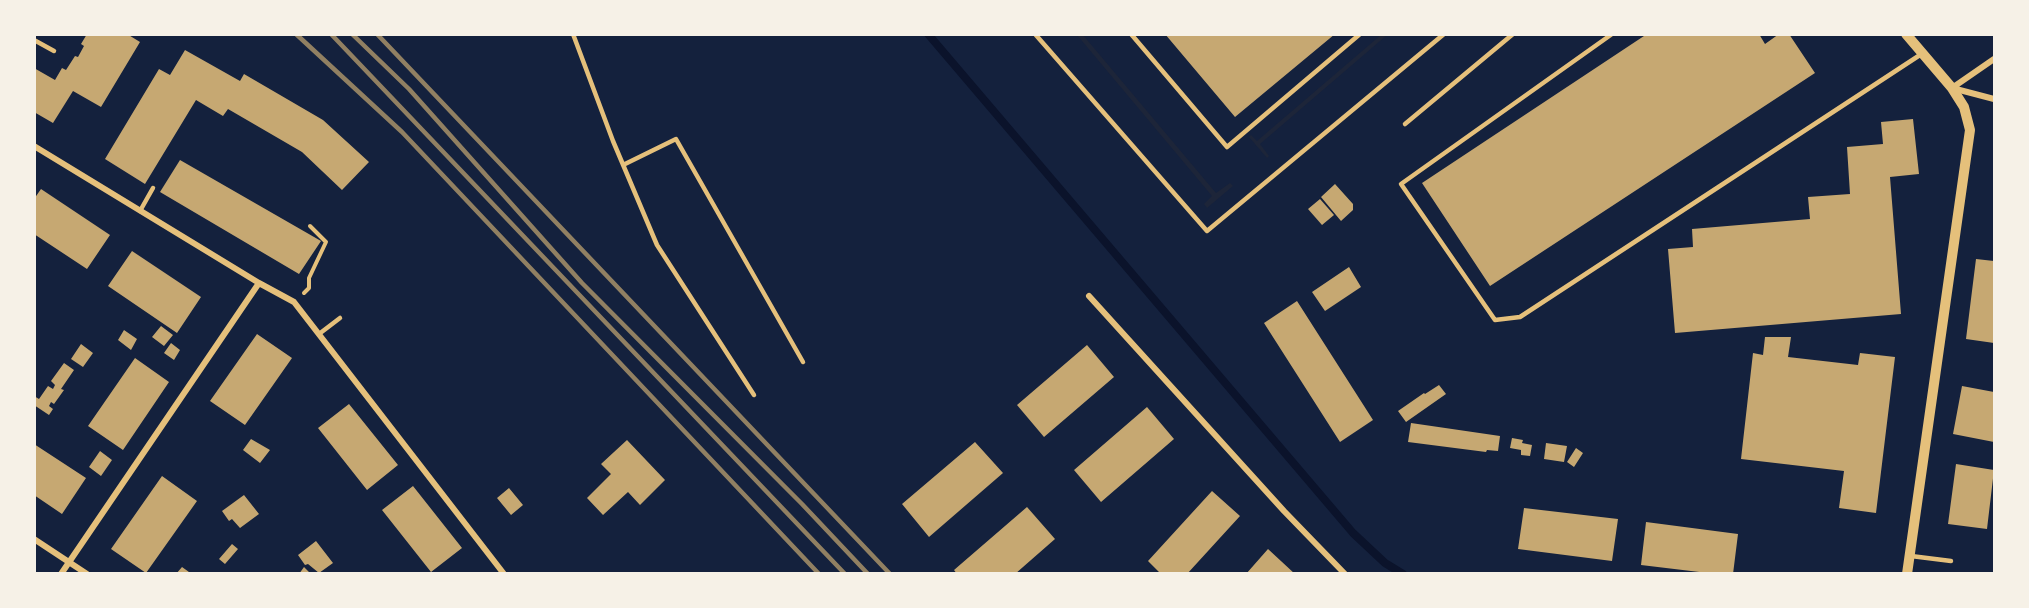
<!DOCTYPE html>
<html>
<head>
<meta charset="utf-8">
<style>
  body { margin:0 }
  #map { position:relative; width:2029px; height:608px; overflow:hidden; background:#14213d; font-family:Helvetica,sans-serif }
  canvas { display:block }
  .frame { position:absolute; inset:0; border:36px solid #f6f1e7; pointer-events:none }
</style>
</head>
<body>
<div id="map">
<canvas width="2029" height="608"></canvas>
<div class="frame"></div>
</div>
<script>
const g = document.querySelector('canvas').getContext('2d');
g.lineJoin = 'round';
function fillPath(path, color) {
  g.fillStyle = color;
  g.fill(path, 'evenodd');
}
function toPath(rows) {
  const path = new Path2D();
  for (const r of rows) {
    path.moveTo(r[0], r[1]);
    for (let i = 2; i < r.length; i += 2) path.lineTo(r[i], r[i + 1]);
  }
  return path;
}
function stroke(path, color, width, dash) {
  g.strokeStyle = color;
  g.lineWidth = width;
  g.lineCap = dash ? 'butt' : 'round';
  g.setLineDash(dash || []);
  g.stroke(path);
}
fillPath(toPath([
  [1382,34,1387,35,1260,144,1269,156,1267,158,1249,137,1251,135,1257,141],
  [1077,35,1083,35,1216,193,1230,183,1233,186,1207,208,1204,204,1212,196]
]), '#1d2539');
stroke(toPath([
  [928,34,1353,533,1385,563,1403,574]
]), '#0b132b', 8);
fillPath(toPath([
  [87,34,127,34,140,42,101,107,73,91,53,123,34,112,34,68,55,80,62,68,66,70,75,56,78,57,84,46,81,44],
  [1165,34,1335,34,1235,117],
  [1647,34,1759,34,1765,44,1779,34,1789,34,1815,73,1490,286,1422,183],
  [185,50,240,81,244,74,323,120,369,162,342,190,302,152,228,109,223,116,196,100,145,184,105,159,159,69,170,75],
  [1913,119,1919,174,1890,177,1901,314,1675,333,1668,249,1693,247,1692,229,1810,219,1808,197,1850,194,1847,147,1883,144,1881,122],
  [180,160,321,241,299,274,160,192],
  [1335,184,1353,204,1353,210,1341,221,1321,197],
  [41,189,110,235,87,269,34,234,34,199],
  [1320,199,1334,215,1322,225,1308,209],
  [132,251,201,297,177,333,108,286],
  [1976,259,1994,261,1994,343,1966,339],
  [1349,267,1361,287,1325,311,1312,292],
  [1297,301,1373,420,1340,442,1264,323],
  [161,326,173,335,164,346,152,337],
  [124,330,137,339,131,350,118,340],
  [257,334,292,358,245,425,210,401],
  [1765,337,1791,337,1788,357,1858,365,1860,353,1895,357,1876,513,1839,508,1844,471,1741,459,1753,353,1763,355],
  [171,343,180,350,174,360,164,353],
  [81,344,93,353,83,367,71,359],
  [1087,345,1114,377,1044,437,1017,405],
  [135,358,169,382,123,450,88,426],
  [64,363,74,370,61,389,64,390,54,404,51,402,49,406,53,409,49,415,34,405,34,396,39,399,48,386,53,389,55,385,51,381],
  [1439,385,1446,394,1406,422,1398,411,1424,393,1425,394],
  [1962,386,1994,392,1994,442,1953,434],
  [349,404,398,465,367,490,318,428],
  [1147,407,1174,439,1101,502,1074,470],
  [1411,423,1500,436,1498,451,1487,450,1486,452,1408,442],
  [1512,438,1523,440,1522,443,1532,445,1530,456,1521,455,1521,450,1510,448],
  [251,439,270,450,260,463,243,450],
  [627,440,665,480,640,505,628,492,603,515,587,498,611,474,601,464],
  [975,442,1003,473,929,537,902,504],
  [1546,443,1567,446,1564,462,1544,459],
  [34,444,86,478,62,514,34,495],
  [1576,448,1583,453,1574,467,1567,462],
  [100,451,112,460,101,476,89,467],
  [1956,464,1994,470,1987,529,1948,524],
  [162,476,197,501,146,573,111,549],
  [413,486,462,548,431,572,382,510],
  [509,488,523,505,511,515,497,498],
  [1212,491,1240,516,1187,574,1161,574,1148,561],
  [244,495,259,514,240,528,232,519,229,521,222,511],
  [1027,507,1055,539,1015,574,957,574,954,570],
  [1524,508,1618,519,1612,561,1518,549],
  [1646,522,1738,534,1733,574,1716,574,1641,565],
  [316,541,333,563,319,573,308,564,305,565,298,555],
  [232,544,238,549,225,564,219,559],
  [1268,549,1295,574,1246,574],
  [182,567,189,572,188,574,176,574],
  [304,567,311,574,299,574]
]), '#c6a872');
stroke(toPath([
  [304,293,309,288,309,278,326,242,310,226]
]), '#e5c07b', 4);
stroke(toPath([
  [573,34,613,141,657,245,754,395],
  [1035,34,1207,231,1444,34],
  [1131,34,1227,147,1360,34],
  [1612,34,1401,184,1495,320,1520,317,1923,53],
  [34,40,54,51],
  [1405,124,1513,34],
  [623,165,676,139,803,362],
  [140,211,153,188],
  [319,334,340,318],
  [1911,556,1951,561]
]), '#e5c07b', 4.5);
stroke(toPath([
  [1952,88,1994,59],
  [1952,88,1994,99],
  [34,146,259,283,294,302,504,574],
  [1089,296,1284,511,1345,574],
  [34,539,87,574],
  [61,574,259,283]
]), '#e5c07b', 6);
stroke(toPath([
  [1906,34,1952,88,1964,107,1970,130,1907,574]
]), '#e5c07b', 10);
stroke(toPath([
  [296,34,402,132,819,574],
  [331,34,845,574],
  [352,34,409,89,582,283,802,504,868,574],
  [377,34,890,574]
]), '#918062', 4.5);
</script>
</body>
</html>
